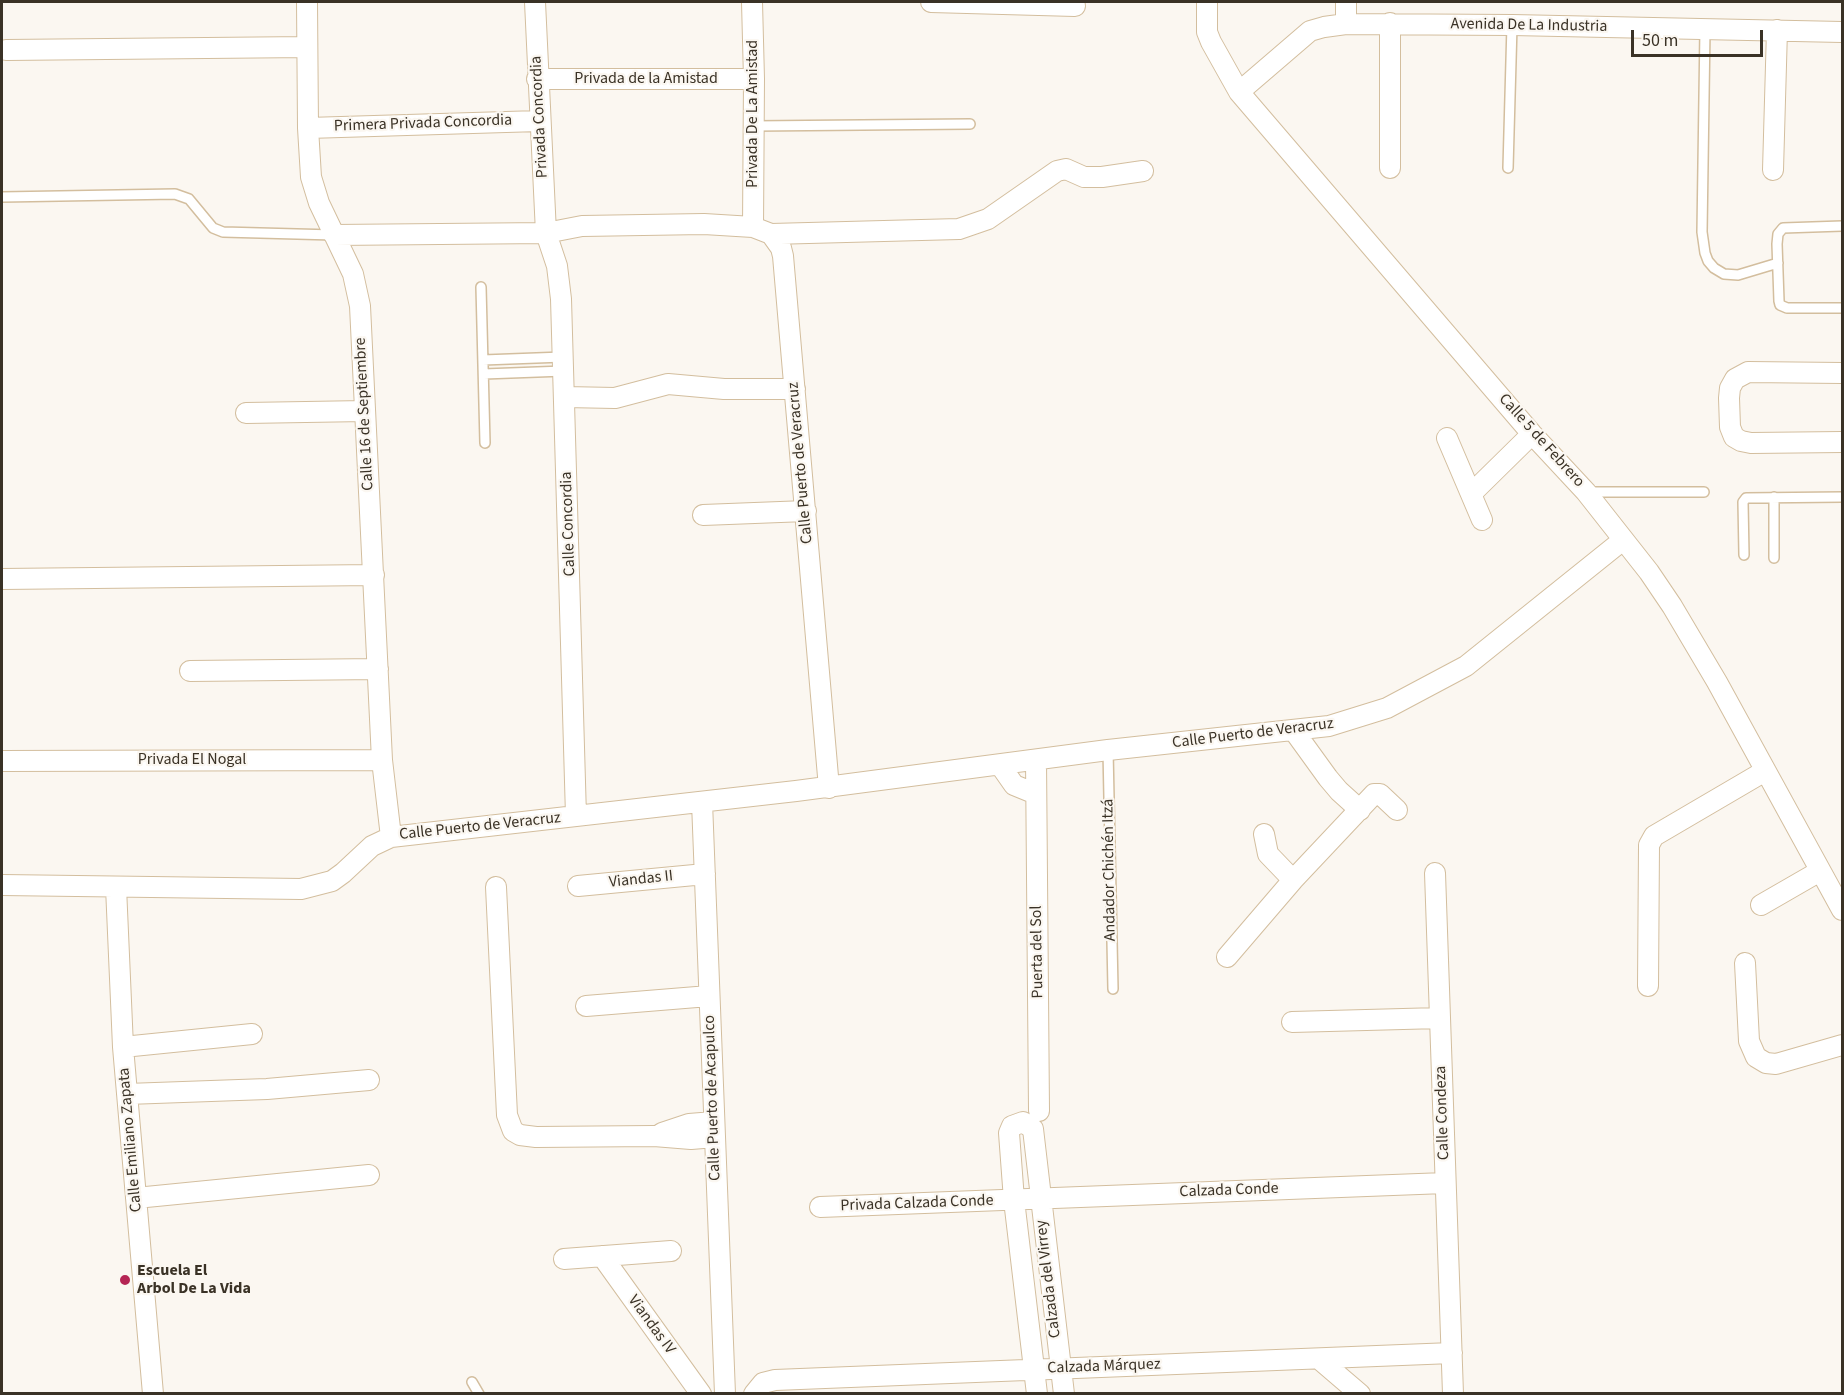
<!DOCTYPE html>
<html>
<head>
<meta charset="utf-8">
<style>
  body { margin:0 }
  #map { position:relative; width:1844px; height:1395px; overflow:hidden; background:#fbf7f1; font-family:"Source Sans 3",sans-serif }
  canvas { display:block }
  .frame { position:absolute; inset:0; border:3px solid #3a3226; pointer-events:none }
  .scale { position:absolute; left:1631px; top:30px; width:132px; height:27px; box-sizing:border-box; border:3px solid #3a3226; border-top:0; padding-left:8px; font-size:18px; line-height:21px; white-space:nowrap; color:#3a3226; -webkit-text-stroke:4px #fbf7f1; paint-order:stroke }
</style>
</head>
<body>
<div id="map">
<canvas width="1844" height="1395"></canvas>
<div class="frame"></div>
<div class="scale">50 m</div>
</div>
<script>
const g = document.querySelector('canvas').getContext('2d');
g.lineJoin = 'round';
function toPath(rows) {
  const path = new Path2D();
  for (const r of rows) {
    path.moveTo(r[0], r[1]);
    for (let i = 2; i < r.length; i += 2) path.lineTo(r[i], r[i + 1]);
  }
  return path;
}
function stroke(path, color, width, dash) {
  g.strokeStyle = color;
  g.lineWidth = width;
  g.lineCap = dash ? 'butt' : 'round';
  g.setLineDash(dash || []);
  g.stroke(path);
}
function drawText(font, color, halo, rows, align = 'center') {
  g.font = font + ' "Source Sans 3",sans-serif';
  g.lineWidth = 4.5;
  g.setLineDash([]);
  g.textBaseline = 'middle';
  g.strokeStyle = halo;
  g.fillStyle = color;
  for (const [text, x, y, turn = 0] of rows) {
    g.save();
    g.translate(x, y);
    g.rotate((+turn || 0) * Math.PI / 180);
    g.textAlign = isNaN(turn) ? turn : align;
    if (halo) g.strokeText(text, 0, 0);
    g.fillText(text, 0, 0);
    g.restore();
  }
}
const service = toPath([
  [1705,29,1702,232,1705,253,1708,261,1714,268,1724,274,1738,275,1778,263],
  [754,126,970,124],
  [1508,168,1512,25],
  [2,197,175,194,189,199,213,228,223,232,334,235],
  [1842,226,1783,228,1778,234,1777,244,1779,301,1780,305,1787,308,1842,308],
  [481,287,485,443],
  [483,360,563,357],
  [484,374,564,371],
  [1587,492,1704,492],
  [1774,497,1774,558],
  [1744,555,1743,502,1746,498,1842,497],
  [1108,750,1113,989],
  [472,1382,479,1394]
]);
const minor = toPath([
  [307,2,308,128,311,177,319,203,353,274,360,306,382,760,391,837],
  [535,2,546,233,557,266,561,299,576,816],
  [752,2,754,79,753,227],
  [931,2,1075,6],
  [1207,2,1207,32,1211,42,1239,92,1532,434,1586,492,1649,572,1672,606,1717,682,1842,910],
  [1346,2,1346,24],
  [6,50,307,47],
  [537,79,754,79],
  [1239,92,1310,31,1324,27,1346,24,1512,25,1842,32],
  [308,128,539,121],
  [1390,168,1390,23],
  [1773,170,1777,30],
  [771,234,959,229,988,219,1057,171,1066,169,1084,177,1102,177,1143,171],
  [334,235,546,233,582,226,704,224,753,227,771,234,781,248,783,256,829,788],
  [1842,373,1748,372,1735,379,1730,388,1729,398,1730,427,1734,437,1741,441,1751,443,1842,442],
  [565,397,615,398,668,384,724,389,795,389],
  [246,413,365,411],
  [1447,438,1482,520],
  [1471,494,1532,434],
  [703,515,806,511],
  [2,579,374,575],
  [190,671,378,669],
  [1294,731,1328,778,1339,791,1360,810],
  [1036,760,1039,1111],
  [2,761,382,760],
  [1000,765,1014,785,1036,794],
  [702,802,725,1394],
  [1264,834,1268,854,1293,880],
  [1435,873,1453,1394],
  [2,885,301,889,332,881,343,873,372,846,391,837,796,791,1108,750,1329,726,1387,708,1466,666,1623,540],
  [578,886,705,874],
  [116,887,123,1047,153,1394],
  [496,887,507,1115,513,1131,520,1135,536,1137,654,1136,691,1139,715,1137],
  [1761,905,1820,871],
  [1227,957,1293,880,1374,794,1380,794,1397,810],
  [1745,963,1749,1041,1756,1057,1766,1063,1776,1064,1842,1045],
  [1648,986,1649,845,1654,836,1765,771],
  [586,1006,709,996],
  [1292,1022,1440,1018],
  [123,1047,252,1034],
  [127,1094,267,1089,369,1080],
  [662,1133,689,1124,714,1122],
  [136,1198,369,1175],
  [820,1207,1445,1183],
  [602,1256,701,1394],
  [564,1259,671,1251],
  [1319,1359,1360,1394],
  [754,1394,763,1383,775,1380,1452,1353],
  [1037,1394,1014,1200,1009,1133,1012,1126,1023,1122,1033,1129,1064,1394]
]);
stroke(service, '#d3be9e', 12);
stroke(minor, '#d3be9e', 22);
stroke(service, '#fff', 9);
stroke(minor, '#fff', 20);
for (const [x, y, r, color] of [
  [125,1280,6,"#b52554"]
]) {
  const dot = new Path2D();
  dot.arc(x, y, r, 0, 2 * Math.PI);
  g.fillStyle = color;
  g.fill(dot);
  stroke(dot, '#fbf7f1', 2);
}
drawText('16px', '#3a3226', '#fbf7f1', [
  ["Avenida De La Industria",1529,26,1],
  ["Privada de la Amistad",646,79],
  ["Privada De La Amistad",753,114,-90],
  ["Privada Concordia",540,117,-93],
  ["Primera Privada Concordia",423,124,-2],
  ["Calle 16 de Septiembre",365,414,-93],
  ["Calle 5 de Febrero",1541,441,48],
  ["Calle Puerto de Veracruz",801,463,-95],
  ["Calle Concordia",569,524,-92],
  ["Calle Puerto de Veracruz",1253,734,-7],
  ["Privada El Nogal",192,760],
  ["Calle Puerto de Veracruz",480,827,-6],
  ["Andador Chichén Itzá",1110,870,-91],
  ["Viandas II",641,880,-6],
  ["Puerta del Sol",1038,952,-91],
  ["Calle Puerto de Acapulco",713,1098,-92],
  ["Calle Condeza",1443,1113,-92],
  ["Calle Emiliano Zapata",131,1140,-95],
  ["Calzada Conde",1229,1191,-2],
  ["Privada Calzada Conde",917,1204,-2],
  ["Calzada del Virrey",1049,1279,-97],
  ["Viandas IV",651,1325,54],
  ["Calzada Márquez",1104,1367,-2]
]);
drawText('bold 16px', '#3a3226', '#fbf7f1', [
  ["Escuela El",137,1271],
  ["Arbol De La Vida",137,1289]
], 'left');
</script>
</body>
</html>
